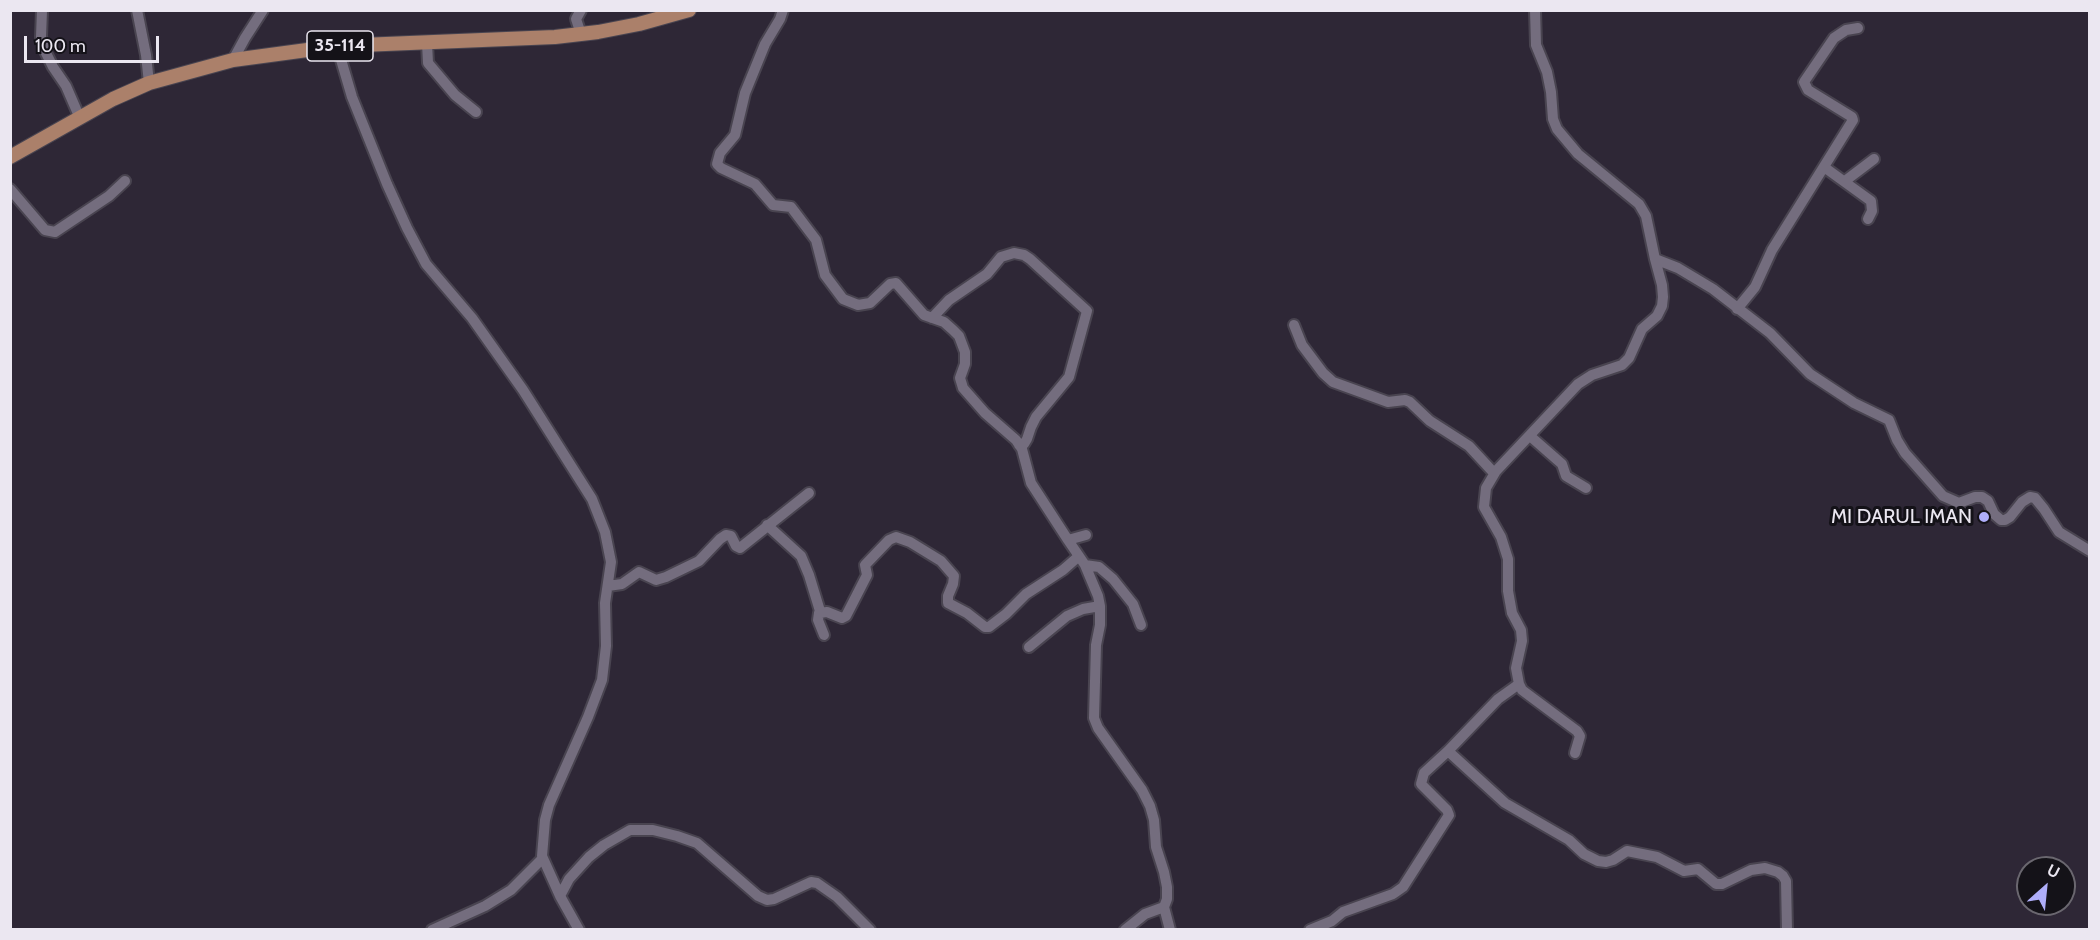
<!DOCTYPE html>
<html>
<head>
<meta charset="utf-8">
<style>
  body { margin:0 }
  #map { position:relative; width:2100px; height:940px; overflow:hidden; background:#2e2736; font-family:Cabin,sans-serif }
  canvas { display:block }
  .frame { position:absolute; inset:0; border:12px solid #ebe7f1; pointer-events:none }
  .north { position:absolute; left:2016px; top:856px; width:60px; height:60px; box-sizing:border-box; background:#141218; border:2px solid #6a676f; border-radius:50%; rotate:27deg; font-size:16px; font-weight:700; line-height:24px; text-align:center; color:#ebe7f1 }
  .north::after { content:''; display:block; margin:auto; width:21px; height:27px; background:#afaefa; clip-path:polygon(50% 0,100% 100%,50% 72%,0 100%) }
  .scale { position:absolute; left:24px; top:36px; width:135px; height:27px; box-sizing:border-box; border:3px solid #ebe7f1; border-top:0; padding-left:8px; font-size:18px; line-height:21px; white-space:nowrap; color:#ebe7f1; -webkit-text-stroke:4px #141218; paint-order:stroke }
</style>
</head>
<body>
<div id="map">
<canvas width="2100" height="940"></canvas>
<div class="frame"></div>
<div class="north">U</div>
<div class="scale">100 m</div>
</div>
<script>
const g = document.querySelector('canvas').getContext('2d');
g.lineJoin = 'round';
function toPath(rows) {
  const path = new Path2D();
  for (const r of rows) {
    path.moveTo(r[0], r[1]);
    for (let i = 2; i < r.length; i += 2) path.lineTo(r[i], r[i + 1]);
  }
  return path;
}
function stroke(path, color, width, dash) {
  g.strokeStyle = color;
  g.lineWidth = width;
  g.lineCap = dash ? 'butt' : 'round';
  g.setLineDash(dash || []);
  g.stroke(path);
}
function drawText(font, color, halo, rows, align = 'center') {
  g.font = font + ' Cabin,sans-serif';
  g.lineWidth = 6;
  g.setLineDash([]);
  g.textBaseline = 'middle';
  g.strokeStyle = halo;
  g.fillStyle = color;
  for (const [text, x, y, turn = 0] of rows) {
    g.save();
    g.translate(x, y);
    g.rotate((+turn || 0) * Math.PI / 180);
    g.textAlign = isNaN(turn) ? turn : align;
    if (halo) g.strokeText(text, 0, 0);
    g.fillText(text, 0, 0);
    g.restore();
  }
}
const minor = toPath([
  [42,10,41,37,45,51,53,67,66,86,79,116],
  [137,10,146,55,149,83],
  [783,10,780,19,765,44,745,93,735,135,720,153,717,164,721,168,755,184,773,205,791,207,816,240,825,275,843,299,858,305,870,303,890,284,896,283,924,315,944,322,953,330,959,336,965,352,965,364,960,378,963,388,985,413,1016,440,1022,449,1031,483,1068,540,1086,535],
  [1535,10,1536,45,1547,72,1551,92,1553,119,1557,129,1578,154,1639,204,1646,216,1655,259,1678,268,1713,289,1770,333,1810,374,1854,403,1889,420,1897,440,1905,453,1943,496,1959,503,1975,497,1982,497,1988,501,1994,514,2001,520,2005,520,2010,517,2022,502,2030,497,2035,498,2044,509,2059,532,2090,551],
  [581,34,576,19,581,10],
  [427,43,428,63,455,95,476,112],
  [337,46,352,97,387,184,407,228,426,264,472,318,523,390,592,499,605,532,611,562,605,603,606,646,602,680,588,717,549,805,545,820,542,856,560,896,579,930],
  [233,60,245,38,263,10],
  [1824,167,1871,201,1872,211,1868,219],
  [1845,181,1874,159],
  [10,189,45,230,55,232,109,196,125,181],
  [1737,309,1755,287,1772,250,1853,120,1852,117,1808,90,1804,82,1834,38,1846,30,1858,28],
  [932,318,949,300,987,274,1001,257,1014,253,1024,255,1030,259,1087,311,1069,377,1036,417,1031,427,1027,439,1024,444,1019,445],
  [1294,325,1302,345,1323,373,1333,382,1388,402,1405,400,1410,402,1430,421,1469,446,1494,473],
  [1530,436,1562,464,1566,476,1586,488],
  [767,525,801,556,809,575,820,611],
  [1068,540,1085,565,1098,596,1100,606,1100,625,1096,645,1094,718,1098,728,1142,790,1150,806,1154,820,1156,847,1164,872,1167,887,1167,899,1164,907,1145,914,1125,930],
  [1085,565,1099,567,1113,579,1133,604,1141,625],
  [608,586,622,584,639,572,656,580,666,577,699,561,720,539,726,535,731,536,736,546,740,548,809,493],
  [824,635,818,620,819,613,827,612,842,618,846,616,867,575,865,565,889,540,896,537,910,542,941,561,954,576,953,584,948,596,948,603,967,613,985,627,989,627,1006,614,1026,594,1063,570,1079,556],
  [1029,647,1067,616,1083,609,1100,606],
  [1519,684,1522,690,1534,699,1577,731,1580,736,1575,753],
  [1448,751,1505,803,1569,840,1584,854,1598,861,1606,862,1613,860,1627,851,1657,857,1684,871,1698,869,1716,884,1722,884,1751,870,1765,868,1778,872,1783,876,1786,881,1787,930],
  [560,896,569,879,589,857,604,845,630,830,653,830,677,836,697,843,758,896,767,900,774,899,811,882,817,883,837,897,870,930],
  [1164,907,1170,930],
  [432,930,485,906,511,890,542,859],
  [1310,930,1332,921,1343,912,1393,894,1403,887,1449,815,1447,810,1421,784,1424,773,1448,751,1498,699,1519,684,1516,668,1522,641,1521,630,1512,613,1508,591,1508,559,1501,537,1484,507,1486,488,1496,471,1578,384,1592,375,1622,365,1629,358,1642,329,1657,316,1662,306,1663,297,1662,285,1655,259]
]);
const major = toPath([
  [10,157,113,99,149,83,233,60,337,46,555,37,598,32,639,24,689,10]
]);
stroke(minor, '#494450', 14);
stroke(major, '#494450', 16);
stroke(minor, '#746d7e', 10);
stroke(major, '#ab806a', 14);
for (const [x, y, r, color] of [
  [1984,517,6,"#afaefa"]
]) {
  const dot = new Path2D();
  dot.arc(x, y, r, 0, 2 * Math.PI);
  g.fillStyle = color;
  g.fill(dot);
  stroke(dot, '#141218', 2);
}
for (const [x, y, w] of [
  [340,46,66]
]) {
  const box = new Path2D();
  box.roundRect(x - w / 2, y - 15, w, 30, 4.5);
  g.fillStyle = '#141218';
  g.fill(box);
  stroke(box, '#ebe7f1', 1.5);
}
drawText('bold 18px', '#ebe7f1', null, [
  ["35-114",340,46]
]);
drawText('20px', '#ebe7f1', '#141218', [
  ["MI DARUL IMAN",1972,517]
], 'right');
</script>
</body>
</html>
